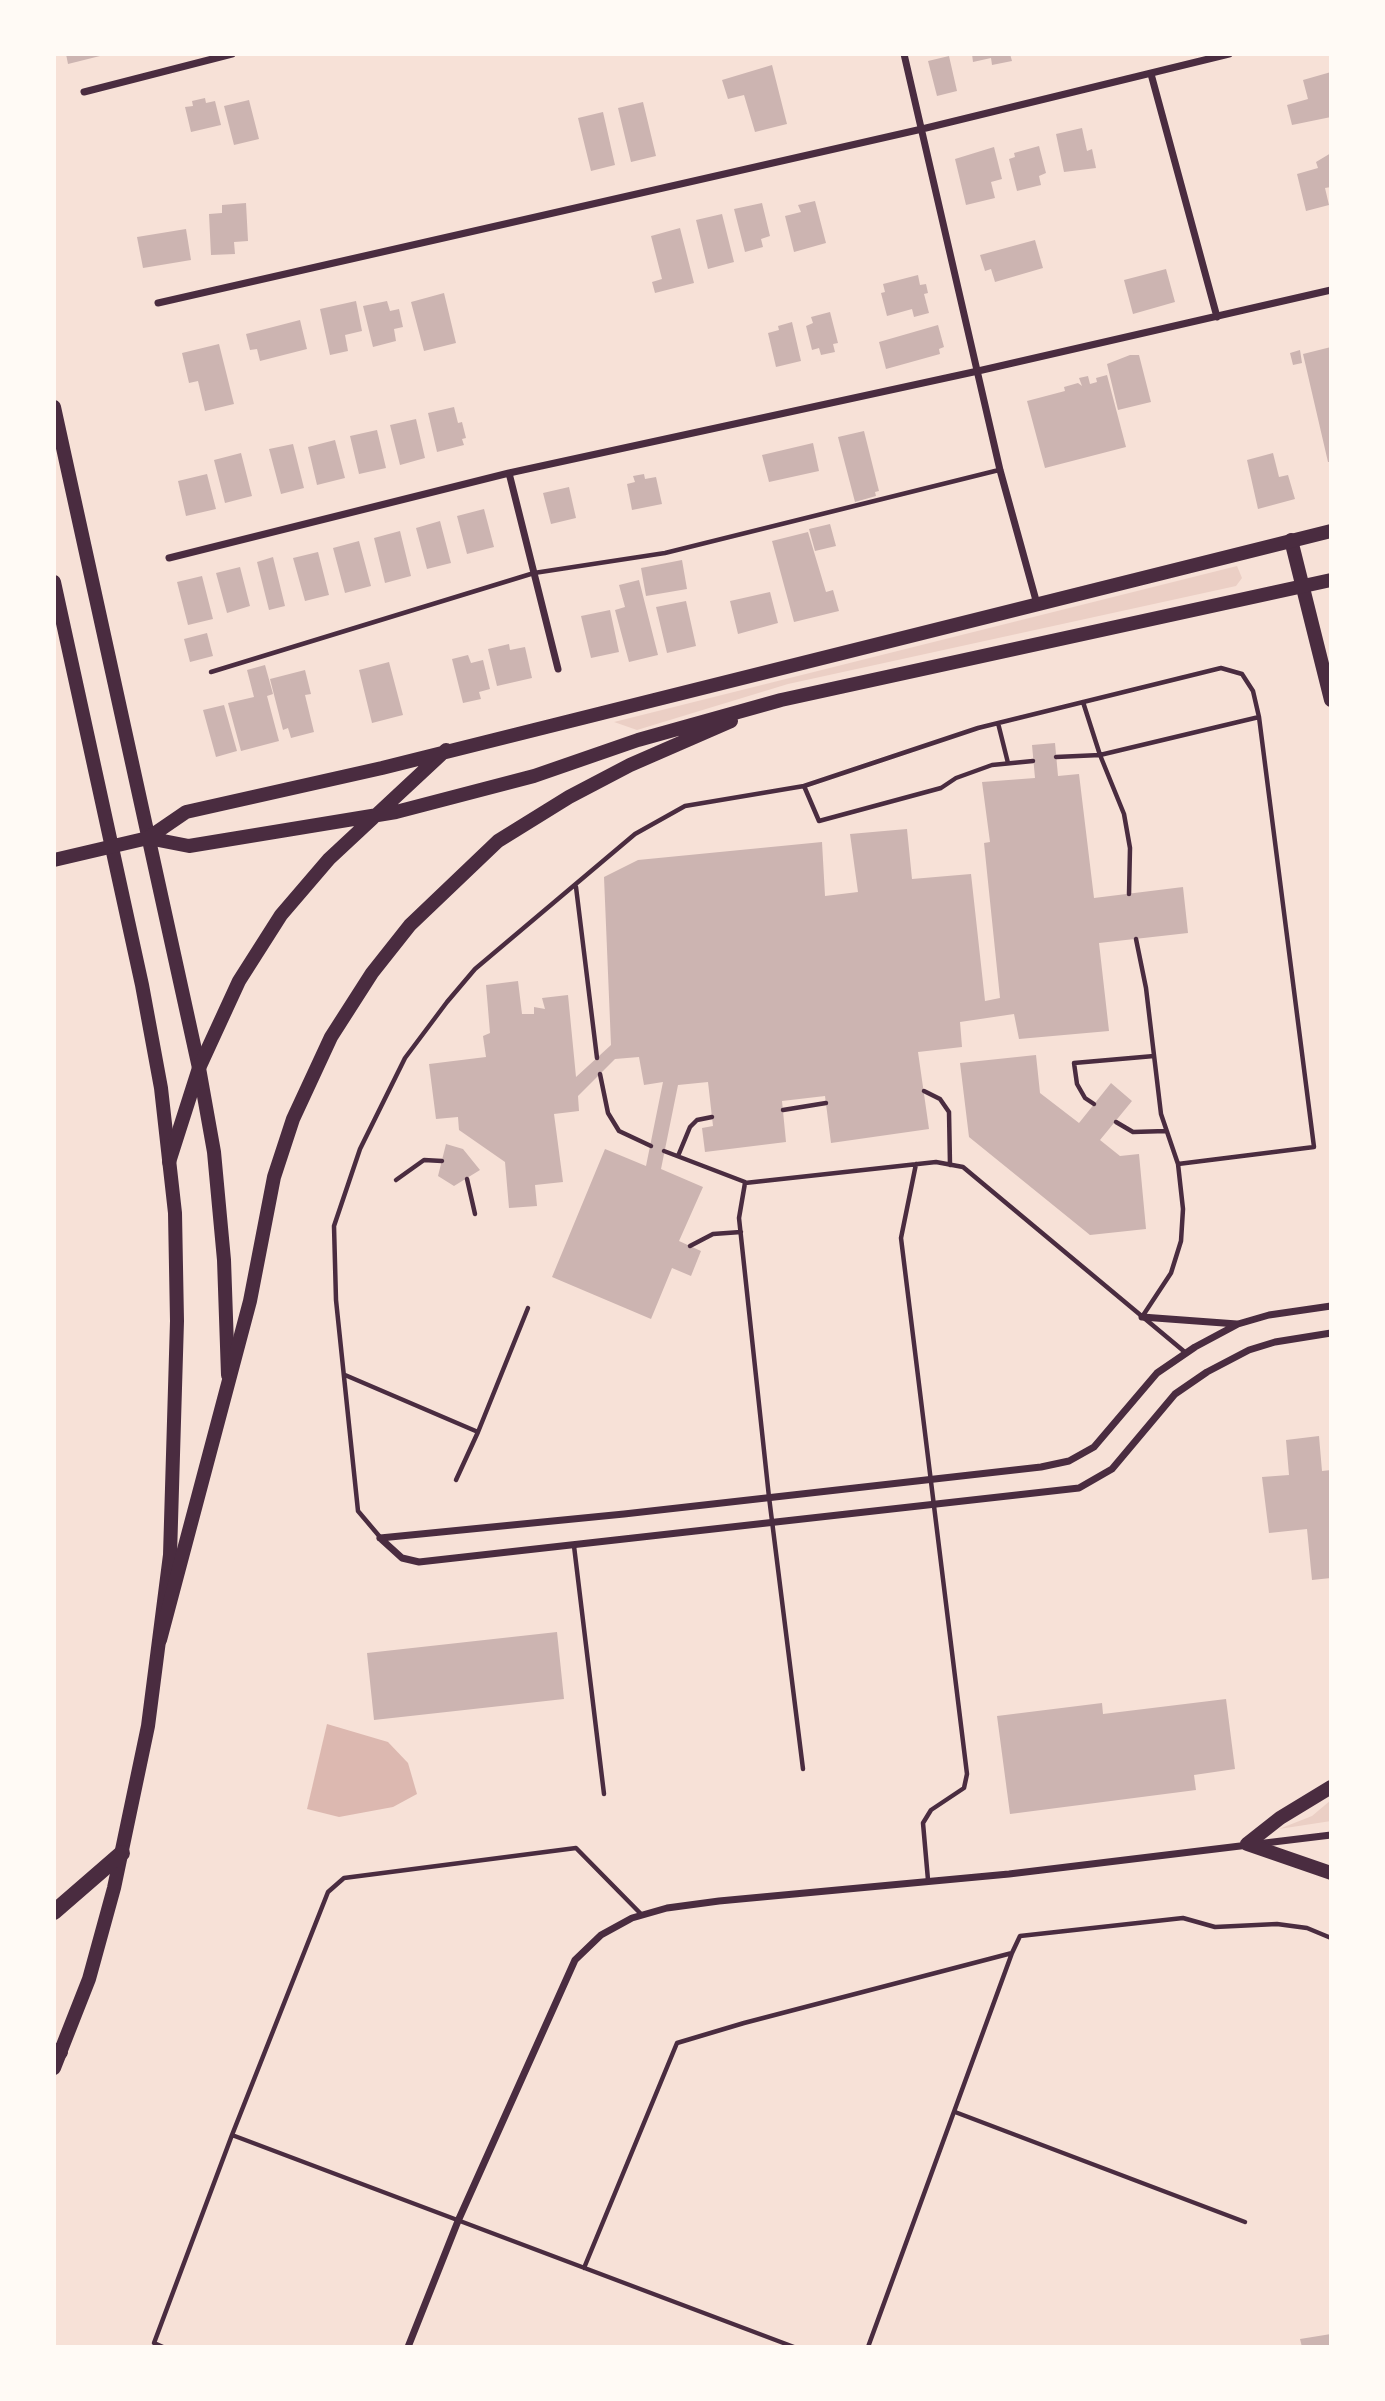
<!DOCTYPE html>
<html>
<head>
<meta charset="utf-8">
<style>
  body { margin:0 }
  #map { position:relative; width:1385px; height:2401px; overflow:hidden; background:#f7e1d7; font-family:Ubuntu,sans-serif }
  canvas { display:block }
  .frame { position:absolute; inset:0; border:56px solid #fffaf5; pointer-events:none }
</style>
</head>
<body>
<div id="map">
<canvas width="1385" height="2401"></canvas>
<div class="frame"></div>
</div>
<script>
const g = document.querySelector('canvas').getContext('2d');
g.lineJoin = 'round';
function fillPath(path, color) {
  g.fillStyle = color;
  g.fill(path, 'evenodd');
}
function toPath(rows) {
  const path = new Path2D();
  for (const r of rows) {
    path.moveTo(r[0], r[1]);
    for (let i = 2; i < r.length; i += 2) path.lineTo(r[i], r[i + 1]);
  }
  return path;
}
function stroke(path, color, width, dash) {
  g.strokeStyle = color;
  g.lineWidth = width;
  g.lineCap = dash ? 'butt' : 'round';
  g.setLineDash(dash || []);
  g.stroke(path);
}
fillPath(toPath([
  [1237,566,1242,578,1236,586,788,684,637,730,614,722],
  [1331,1800,1331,1821,1279,1829,1312,1816]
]), '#ebcfc5');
fillPath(toPath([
  [327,1724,388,1742,408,1763,417,1794,393,1807,339,1817,307,1809]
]), '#dcb8b0');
fillPath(toPath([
  [66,54,104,54,104,55,68,64],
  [972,54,1010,54,1012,61,992,65,991,58,973,62],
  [949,56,957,91,937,96,928,61],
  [772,65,787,124,755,132,744,95,728,99,722,80],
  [1331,72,1331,117,1292,125,1287,105,1308,99,1303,80],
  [205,98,206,103,215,101,221,125,191,132,185,107,193,106,192,101],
  [249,100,259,139,234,145,224,106],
  [643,102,656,156,631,162,618,108],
  [603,112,615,165,591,171,578,118],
  [1082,128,1087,151,1092,149,1096,168,1064,172,1056,134],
  [1039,146,1046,173,1039,176,1041,185,1017,191,1009,159,1015,157,1014,153],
  [994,147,1002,179,991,182,995,198,966,205,955,159],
  [1331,153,1331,187,1325,188,1329,205,1306,211,1297,174,1318,168,1316,162],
  [815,201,826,243,794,252,785,216,801,212,798,205],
  [246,203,248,241,234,242,235,254,211,255,209,214,222,213,222,205],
  [762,203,770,236,761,239,763,247,745,252,734,209],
  [722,214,734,262,708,269,696,220],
  [680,228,694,283,655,293,652,282,662,279,651,236],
  [186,229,191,260,143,268,137,237],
  [1035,240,1043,268,995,282,991,269,985,271,980,255],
  [1166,269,1175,302,1133,314,1124,280],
  [918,275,920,285,926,284,928,293,924,294,929,313,914,317,912,309,887,316,881,293,885,292,883,284],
  [444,293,456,343,424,351,411,302],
  [356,301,362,331,345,335,348,351,330,355,320,309],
  [387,301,390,311,399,309,403,327,394,329,396,341,373,347,363,306],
  [830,312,838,343,833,344,835,352,821,355,819,348,812,350,806,326,813,323,811,317],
  [300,320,307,349,260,361,257,349,250,350,246,334],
  [792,322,801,361,776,367,768,333,779,330,778,326],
  [938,325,944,347,939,349,940,354,886,369,879,342],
  [219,344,234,404,205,411,198,381,189,383,182,353],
  [1331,347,1331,462,1328,462,1303,354],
  [1300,350,1302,363,1293,365,1290,353],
  [1130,355,1139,355,1151,402,1118,410,1107,364],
  [1107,375,1126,447,1045,468,1027,401,1065,391,1064,387,1078,383,1082,386,1079,378,1088,376,1090,384,1097,382,1096,378],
  [454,407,458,423,462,422,466,438,462,439,464,445,437,452,428,413],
  [416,419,425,458,400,465,390,425],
  [377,430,386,468,359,474,350,436],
  [864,431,879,491,875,492,876,496,855,502,838,437],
  [335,440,345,478,317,485,308,447],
  [813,443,819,471,769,482,762,455],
  [293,444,304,488,281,494,269,449],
  [241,453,252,496,225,503,214,460],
  [1273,453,1279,477,1288,475,1295,499,1258,509,1247,460],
  [207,474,216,509,186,516,178,481],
  [644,474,645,479,656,477,662,504,632,510,627,484,635,482,633,476],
  [569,487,576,518,551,524,543,493],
  [484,509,494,547,467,554,457,516],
  [440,521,451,563,427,569,416,528],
  [830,524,836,546,815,551,809,529],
  [400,531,411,576,385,583,374,538],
  [808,532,826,592,833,590,839,611,794,622,772,541],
  [359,541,371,586,345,593,333,548],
  [318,552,329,595,305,601,293,558],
  [273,557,285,606,269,610,257,562],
  [682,560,687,589,646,596,641,568],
  [240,567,250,606,227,613,216,573],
  [202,576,213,619,188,625,177,582],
  [639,580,658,655,629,662,615,610,625,607,619,585],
  [770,592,778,623,738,634,730,601],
  [686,601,696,646,667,653,656,607],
  [610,610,619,652,591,658,581,616],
  [207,633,213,656,190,662,184,639],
  [509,644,510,650,525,647,532,678,497,686,488,649],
  [468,655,471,663,483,660,490,689,479,692,481,699,463,703,452,659],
  [389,662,403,715,372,723,359,670],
  [265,665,273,694,267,696,279,741,241,751,228,703,254,697,247,670],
  [305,670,311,694,305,695,314,732,291,738,288,728,283,730,270,679],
  [224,705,237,751,216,757,203,710],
  [1055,743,1058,776,1079,774,1094,898,1183,887,1188,933,1099,943,1109,1031,1019,1039,1014,1014,960,1022,962,1047,918,1052,929,1129,831,1143,825,1096,782,1101,786,1142,705,1152,702,1128,713,1126,708,1082,678,1085,661,1169,703,1187,679,1241,701,1251,691,1276,672,1268,651,1319,552,1277,605,1149,646,1166,663,1082,644,1085,639,1057,615,1059,578,1096,579,1111,554,1114,563,1182,535,1185,537,1206,509,1208,505,1162,459,1130,458,1117,436,1119,429,1064,486,1057,483,1036,490,1033,486,985,518,981,522,1014,534,1014,534,1007,545,1009,542,998,568,995,576,1077,611,1045,604,877,638,860,822,842,825,896,858,892,850,834,907,829,912,879,971,874,985,1001,1000,998,984,843,990,842,982,782,1035,778,1032,745],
  [1036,1055,1040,1093,1079,1123,1111,1083,1132,1101,1100,1140,1120,1156,1139,1154,1146,1229,1090,1235,969,1137,960,1063],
  [446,1144,463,1149,480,1170,454,1186,438,1176],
  [1319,1436,1322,1471,1331,1470,1331,1578,1312,1580,1307,1529,1269,1533,1262,1477,1289,1475,1286,1440],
  [557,1632,564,1699,374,1720,367,1653],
  [1226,1699,1235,1769,1194,1775,1196,1790,1010,1814,997,1716,1102,1703,1103,1714],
  [1331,2334,1331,2347,1302,2347,1300,2339]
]), '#ccb4b1');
stroke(toPath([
  [211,672,534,573,665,553,999,470],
  [1083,702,1100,755,1259,717],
  [998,723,1008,763],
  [1056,757,1100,755,1124,814,1130,848,1129,894],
  [804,786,978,728,1221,668,1242,674,1253,691,1259,717,1314,1147,1178,1164],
  [576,887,597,1058],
  [1136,939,1146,988,1161,1114,1178,1164,1183,1209,1181,1241,1171,1273,1142,1317],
  [600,1074,608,1113,619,1131,651,1146],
  [924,1091,940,1099,949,1112,950,1165],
  [1094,1104,1085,1098,1077,1084,1074,1063,1154,1056],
  [783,1110,826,1103],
  [1116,1122,1133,1132,1166,1131],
  [664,1151,745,1182],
  [678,1156,690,1127,697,1120,712,1117],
  [916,1164,901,1238,967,1774,964,1788,931,1810,923,1823,928,1880],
  [467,1179,475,1214],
  [396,1180,424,1160,442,1161],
  [690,1246,713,1234,741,1232],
  [345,1375,478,1432,456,1480],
  [478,1432,528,1308],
  [380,1537,358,1511,336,1300,334,1226,360,1149,405,1058,447,1002,475,969,635,834,685,806,804,786,819,821,941,788,956,778,992,765,1033,761],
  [574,1546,604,1794],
  [803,1769,769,1497,739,1218,745,1183,936,1162,963,1167,1186,1353],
  [955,2112,1245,2222],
  [232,2135,794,2347],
  [584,2268,677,2043,744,2023,1012,1953,1020,1936,1183,1918,1215,1927,1277,1924,1307,1928,1331,1938],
  [163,2347,154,2343,232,2135,328,1892,344,1878,576,1848,641,1914],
  [868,2347,1012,1953]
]), '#4a2c40', 4.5);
stroke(toPath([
  [904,54,1000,470,1037,604],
  [1151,74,1217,317],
  [84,92,232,54],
  [158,303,922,129,1229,54],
  [509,473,558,669],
  [169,558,509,473,978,371,1331,290],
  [1142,1317,1237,1324],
  [380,1538,402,1558,419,1562,1079,1488,1112,1469,1175,1394,1207,1372,1249,1350,1275,1342,1331,1333],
  [380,1538,624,1514,1041,1467,1069,1461,1094,1447,1157,1373,1195,1347,1238,1324,1269,1315,1331,1306],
  [408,2347,458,2221,575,1960,601,1935,632,1918,667,1908,719,1901,1009,1874,1331,1835]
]), '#4a2c40', 7);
stroke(toPath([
  [54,407,199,1068,214,1152,224,1260,228,1375],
  [1291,540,1331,700],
  [54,582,142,985,161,1088,175,1213,177,1321,170,1555,148,1726,114,1888,89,1979,54,2068],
  [1247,1844,1280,1818,1331,1787],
  [1247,1844,1331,1873]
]), '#4a2c40', 14);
stroke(toPath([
  [148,838,189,846,396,812,534,776,638,740,781,700,1331,580],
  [54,860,148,838,186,812,382,768,1331,531],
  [169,1162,199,1068,239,981,281,915,329,859,446,750],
  [160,1640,250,1301,274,1177,293,1119,331,1037,372,973,410,925,498,841,569,797,630,765,731,721]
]), '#4a2c40', 14);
stroke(toPath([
  [54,1912,122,1853],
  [54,2051,60,2052]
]), '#4a2c40', 16);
</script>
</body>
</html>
